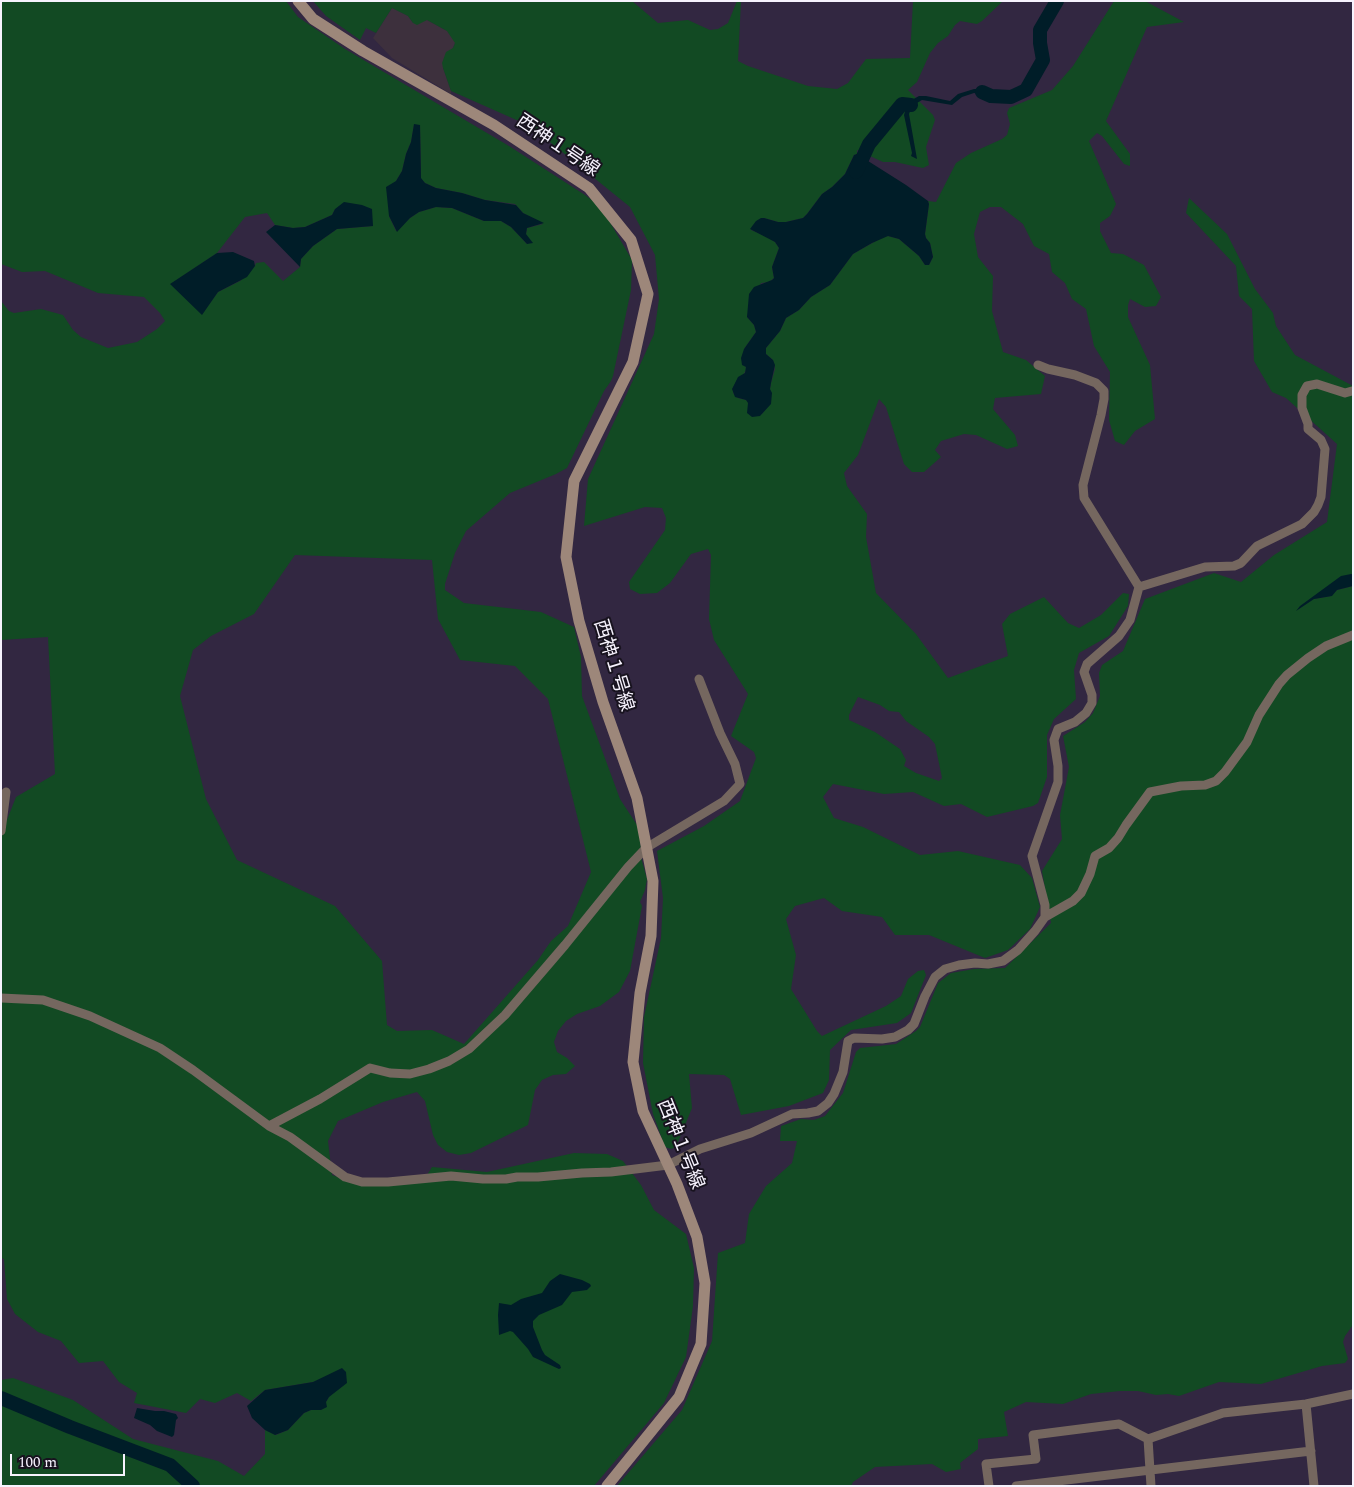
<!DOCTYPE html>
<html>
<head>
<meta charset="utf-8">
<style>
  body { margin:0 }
  #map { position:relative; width:1354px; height:1487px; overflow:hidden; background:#322741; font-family:Spectral,serif }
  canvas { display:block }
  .frame { position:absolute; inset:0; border:2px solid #f6f2fd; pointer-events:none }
  .scale { position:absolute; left:10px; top:1454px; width:115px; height:22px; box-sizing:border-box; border:2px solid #f6f2fd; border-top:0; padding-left:6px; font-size:15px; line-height:18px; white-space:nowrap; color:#f6f2fd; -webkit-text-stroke:4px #18131f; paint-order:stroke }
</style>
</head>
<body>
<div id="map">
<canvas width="1354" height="1487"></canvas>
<div class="frame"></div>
<div class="scale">100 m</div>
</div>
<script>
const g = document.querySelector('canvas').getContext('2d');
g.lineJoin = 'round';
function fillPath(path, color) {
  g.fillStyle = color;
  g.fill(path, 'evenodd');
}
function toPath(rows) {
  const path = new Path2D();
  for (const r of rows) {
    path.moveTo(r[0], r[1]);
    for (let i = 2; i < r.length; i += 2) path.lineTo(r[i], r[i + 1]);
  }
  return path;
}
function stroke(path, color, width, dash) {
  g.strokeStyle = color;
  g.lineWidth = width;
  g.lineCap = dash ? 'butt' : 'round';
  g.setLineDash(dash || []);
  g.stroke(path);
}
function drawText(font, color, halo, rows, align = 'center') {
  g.font = font + ' Spectral,"Noto Sans JP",serif';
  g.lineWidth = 4;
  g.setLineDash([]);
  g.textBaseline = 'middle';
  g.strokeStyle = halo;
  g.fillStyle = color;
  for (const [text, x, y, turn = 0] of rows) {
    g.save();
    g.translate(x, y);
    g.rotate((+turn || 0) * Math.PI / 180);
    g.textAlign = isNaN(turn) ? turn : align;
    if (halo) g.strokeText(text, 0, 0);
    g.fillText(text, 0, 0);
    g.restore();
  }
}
fillPath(toPath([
  [392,8,408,16,413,23,427,20,447,31,455,40,455,43,443,68,451,91,451,94,392,58,373,38]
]), '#3d303d');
fillPath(toPath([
  [1,1,286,1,298,17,345,49,509,146,585,195,601,207,632,260,631,290,613,376,611,381,604,391,567,468,556,474,510,493,466,531,455,553,445,584,445,590,464,603,541,612,574,627,581,657,582,696,620,799,639,828,642,861,647,879,645,890,640,902,642,906,630,971,619,992,600,1006,577,1014,566,1021,558,1031,554,1042,557,1052,567,1058,575,1066,566,1074,553,1075,542,1080,535,1090,528,1125,471,1153,459,1155,447,1152,438,1145,433,1135,425,1101,417,1092,383,1102,338,1121,328,1141,332,1175,355,1183,422,1183,432,1167,487,1172,574,1153,607,1154,623,1161,641,1185,654,1210,686,1234,694,1268,693,1306,686,1357,664,1403,594,1486,1,1486,1,1380,13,1378,73,1400,133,1439,218,1461,244,1476,265,1454,265,1430,276,1435,288,1430,304,1413,311,1410,321,1410,329,1397,326,1377,313,1382,265,1390,251,1401,237,1393,215,1403,200,1399,186,1413,134,1403,137,1393,119,1382,103,1361,79,1363,61,1341,38,1332,15,1314,7,1299,4,1259,1,1258,1,835,16,797,55,774,48,637,1,640,1,301,9,311,14,313,41,309,63,315,73,330,81,337,108,348,137,342,157,329,165,321,160,313,144,297,98,293,45,271,22,272,1,264],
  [414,125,420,125,421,179,425,183,436,188,462,193,485,200,515,204,523,213,543,224,527,228,526,234,527,244,511,227,501,221,484,221,452,208,436,207,419,212,410,218,396,231,389,216,396,181,402,171,406,154,411,142],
  [335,209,373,226,337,229,313,246,301,259,300,267,283,281,264,262,256,263,255,266,240,281,218,292,202,314,171,284,217,253,245,217,267,213,275,225,293,228,305,227,332,215],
  [295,555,432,560,438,619,460,660,515,666,548,699,591,872,568,926,551,941,538,960,464,1044,432,1030,397,1031,387,1025,382,961,335,906,237,860,206,799,180,696,193,650,211,636,254,614],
  [313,1,632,1,658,23,688,20,710,30,718,29,728,23,737,1,741,1,738,61,748,66,808,86,837,89,848,83,866,59,910,58,913,1,1003,1,982,21,977,24,960,21,955,25,948,36,938,43,930,53,917,82,908,90,933,115,935,120,926,147,929,165,923,168,918,167,895,162,883,162,857,150,857,154,854,155,845,174,832,187,822,194,807,214,803,218,786,222,778,222,764,218,751,230,768,237,775,242,779,248,772,267,774,278,769,282,761,283,747,317,754,325,756,332,744,349,746,370,733,393,738,398,746,400,762,414,767,407,771,383,775,369,773,360,766,354,766,348,780,331,786,318,799,310,811,297,830,285,853,254,883,237,888,236,899,239,919,256,925,265,929,265,933,257,930,243,926,238,925,234,929,204,928,201,936,202,956,163,971,153,1002,139,1007,135,1010,124,1007,113,1009,108,1052,90,1073,66,1114,1,1145,1,1184,22,1147,27,1106,121,1130,154,1130,166,1124,164,1102,136,1097,133,1089,141,1116,204,1110,216,1100,223,1100,231,1111,253,1123,254,1144,265,1161,297,1156,306,1145,307,1130,299,1128,305,1128,317,1150,365,1155,419,1135,431,1124,445,1115,441,1109,420,1110,372,1094,346,1086,309,1072,299,1065,283,1052,272,1049,254,1034,246,1023,224,1001,207,990,207,980,212,974,234,978,257,993,276,992,311,1003,352,1026,360,1045,376,1041,394,995,398,993,409,1015,435,1018,446,1007,449,976,435,964,434,941,441,935,450,941,457,924,472,912,472,904,464,886,407,879,399,858,455,844,473,847,486,867,514,866,537,876,593,916,634,948,678,1008,656,1002,624,1010,614,1044,597,1068,623,1079,628,1101,615,1123,593,1129,594,1128,606,1109,636,1079,653,1074,670,1076,699,1054,719,1047,735,1047,777,1038,803,1033,806,987,817,961,804,944,806,913,792,884,794,833,784,823,797,834,818,863,827,920,855,958,851,1020,865,1032,878,1040,907,1030,929,1008,950,985,958,929,935,895,935,882,917,842,911,824,898,795,906,786,919,796,955,791,989,817,1031,822,1036,886,1006,901,996,908,979,918,971,924,970,926,975,911,1013,897,1023,851,1030,830,1050,829,1080,823,1093,789,1106,741,1115,730,1079,724,1075,689,1074,692,1108,676,1147,671,1149,665,1147,653,1114,643,1063,644,1017,661,938,663,898,657,851,704,826,740,801,756,758,754,752,731,736,748,694,714,640,709,619,711,555,708,549,691,554,670,583,657,593,640,594,630,589,629,582,665,530,666,518,662,508,645,507,584,526,588,479,654,334,659,299,655,255,630,207,530,126,451,91,443,68,442,63,446,52,453,48,455,43,447,31,427,20,417,25,413,23,408,16,392,8,376,33,366,28,360,40,326,16],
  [858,697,880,705,889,711,899,712,906,721,929,737,935,744,942,778,939,781,916,773,904,766,906,760,900,749,875,732,849,720,849,715],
  [1189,198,1227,234,1255,289,1273,313,1276,326,1295,355,1353,386,1353,574,1297,610,1314,599,1331,596,1337,590,1353,586,1353,1325,1345,1336,1343,1342,1348,1359,1345,1363,1322,1366,1261,1384,1219,1382,1179,1396,1168,1394,1156,1395,1138,1391,1120,1391,1091,1394,1063,1404,1026,1402,1004,1412,1008,1436,978,1439,978,1449,960,1463,961,1469,946,1472,932,1464,875,1467,853,1482,851,1486,617,1486,682,1410,712,1341,718,1253,745,1243,749,1214,766,1186,792,1163,797,1141,780,1141,781,1126,801,1119,814,1120,825,1116,843,1093,856,1052,860,1048,896,1044,916,1031,920,1027,938,983,951,973,974,969,1005,968,1051,923,1042,871,1062,839,1060,815,1069,767,1063,736,1085,722,1093,713,1100,696,1099,673,1102,665,1123,651,1145,599,1214,573,1241,582,1274,555,1327,522,1337,444,1286,398,1272,392,1254,361,1252,309,1239,296,1236,266,1186,213]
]), '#124a23');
fillPath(toPath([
  [974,89,980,89,993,94,1000,94,999,99,974,93,962,97,952,105,922,100,912,106,909,114,917,159,911,156,912,153,904,115,907,105,910,101,919,96,926,96,950,101,958,94],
  [414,124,420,125,421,178,425,183,436,188,462,193,485,200,516,205,523,213,544,223,527,228,526,234,533,243,527,244,511,227,501,221,484,221,452,208,436,207,419,212,410,218,397,232,389,216,386,187,396,181,402,171,406,154,411,142],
  [857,154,906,185,928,201,929,204,925,234,926,238,930,243,933,257,929,265,925,265,919,256,899,239,888,236,872,243,853,254,830,285,811,297,799,310,786,318,780,331,766,348,766,354,773,360,775,365,771,383,770,389,772,393,771,404,760,416,752,417,747,413,748,403,746,400,735,397,732,389,738,377,745,373,746,367,742,365,741,358,744,349,756,332,754,325,747,317,749,294,754,287,772,280,774,278,772,267,779,248,775,242,750,229,756,221,761,218,764,218,778,222,786,222,803,218,807,214,822,194,832,187,845,174,854,155],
  [344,202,362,205,372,209,373,226,337,229,313,246,301,259,300,267,266,232,275,225,293,228,305,227,332,215,335,209],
  [233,252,254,261,255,266,247,277,218,292,202,315,170,284,217,253],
  [1351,574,1353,574,1353,586,1337,590,1332,596,1314,599,1296,611,1300,606,1341,576],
  [560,1274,582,1280,590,1284,591,1286,587,1290,572,1292,562,1305,539,1315,533,1321,533,1327,542,1350,545,1355,560,1365,561,1368,559,1369,533,1357,528,1349,513,1332,510,1331,499,1335,498,1315,499,1303,511,1305,521,1299,542,1293,550,1281],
  [342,1368,346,1372,347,1383,329,1397,326,1402,327,1407,321,1410,311,1410,304,1413,288,1430,275,1435,265,1430,252,1418,247,1406,265,1390,313,1382],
  [137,1408,155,1411,164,1411,176,1414,178,1418,176,1420,174,1435,172,1437,157,1431,150,1425,134,1418]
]), '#001d28');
stroke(toPath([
  [982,92,991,96,1011,97,1026,90,1043,60,1040,43,1040,30,1057,1],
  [856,172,869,144,902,104,911,105],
  [1,1398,70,1427,170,1465,193,1486]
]), '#001d28', 14);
stroke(toPath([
  [1139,587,1205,567,1234,566,1241,563,1257,546,1302,524,1314,512,1318,505,1321,497,1325,449,1321,440,1308,429,1308,424,1302,408,1302,395,1307,386,1317,384,1345,393,1352,391],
  [1,831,6,792],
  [1045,917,1073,901,1081,893,1090,874,1095,856,1109,848,1118,838,1126,825,1150,792,1181,786,1205,785,1216,781,1225,772,1247,742,1259,715,1279,684,1287,675,1308,658,1326,646,1353,635],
  [1,998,43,1000,90,1016,160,1048,193,1070,269,1126,290,1137,345,1177,362,1182,388,1182,451,1176,483,1179,506,1179,517,1177,538,1177,582,1173,611,1172,668,1165,700,1149,751,1133,792,1114,808,1113,818,1111,828,1103,834,1094,843,1072,848,1041,854,1038,882,1039,895,1037,908,1030,914,1024,925,996,935,977,945,969,959,965,975,963,988,964,1003,961,1018,950,1035,931,1045,917,1045,905,1032,856,1058,782,1058,766,1054,740,1058,729,1075,722,1086,713,1092,703,1092,695,1084,672,1087,664,1119,636,1130,620,1139,587,1084,498,1083,485,1101,415,1104,399,1104,391,1096,383,1075,375,1048,369,1038,365],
  [269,1126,320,1099,370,1068,390,1073,410,1074,429,1069,449,1061,469,1049,505,1015,565,945,628,867,646,848,724,801,740,784,735,764,720,733,699,679],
  [1306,1404,1314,1486],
  [1148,1439,1151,1486],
  [989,1486,986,1464,1036,1459,1033,1435,1119,1424,1148,1439,1223,1413,1306,1404,1353,1394],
  [1016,1486,1311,1451]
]), '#75675f', 9);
stroke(toPath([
  [298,1,313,19,363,51,494,125,589,188,631,240,648,294,633,362,574,481,566,557,579,621,603,702,637,798,653,881,651,936,640,993,633,1062,643,1111,677,1184,697,1237,705,1283,701,1344,679,1397,607,1486]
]), '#9d877a', 11);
drawText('19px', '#f6f2fd', '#18131f', [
  ["西神１号線",557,147,34],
  ["西神１号線",612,666,73],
  ["西神１号線",679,1145,68]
]);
</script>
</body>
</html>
